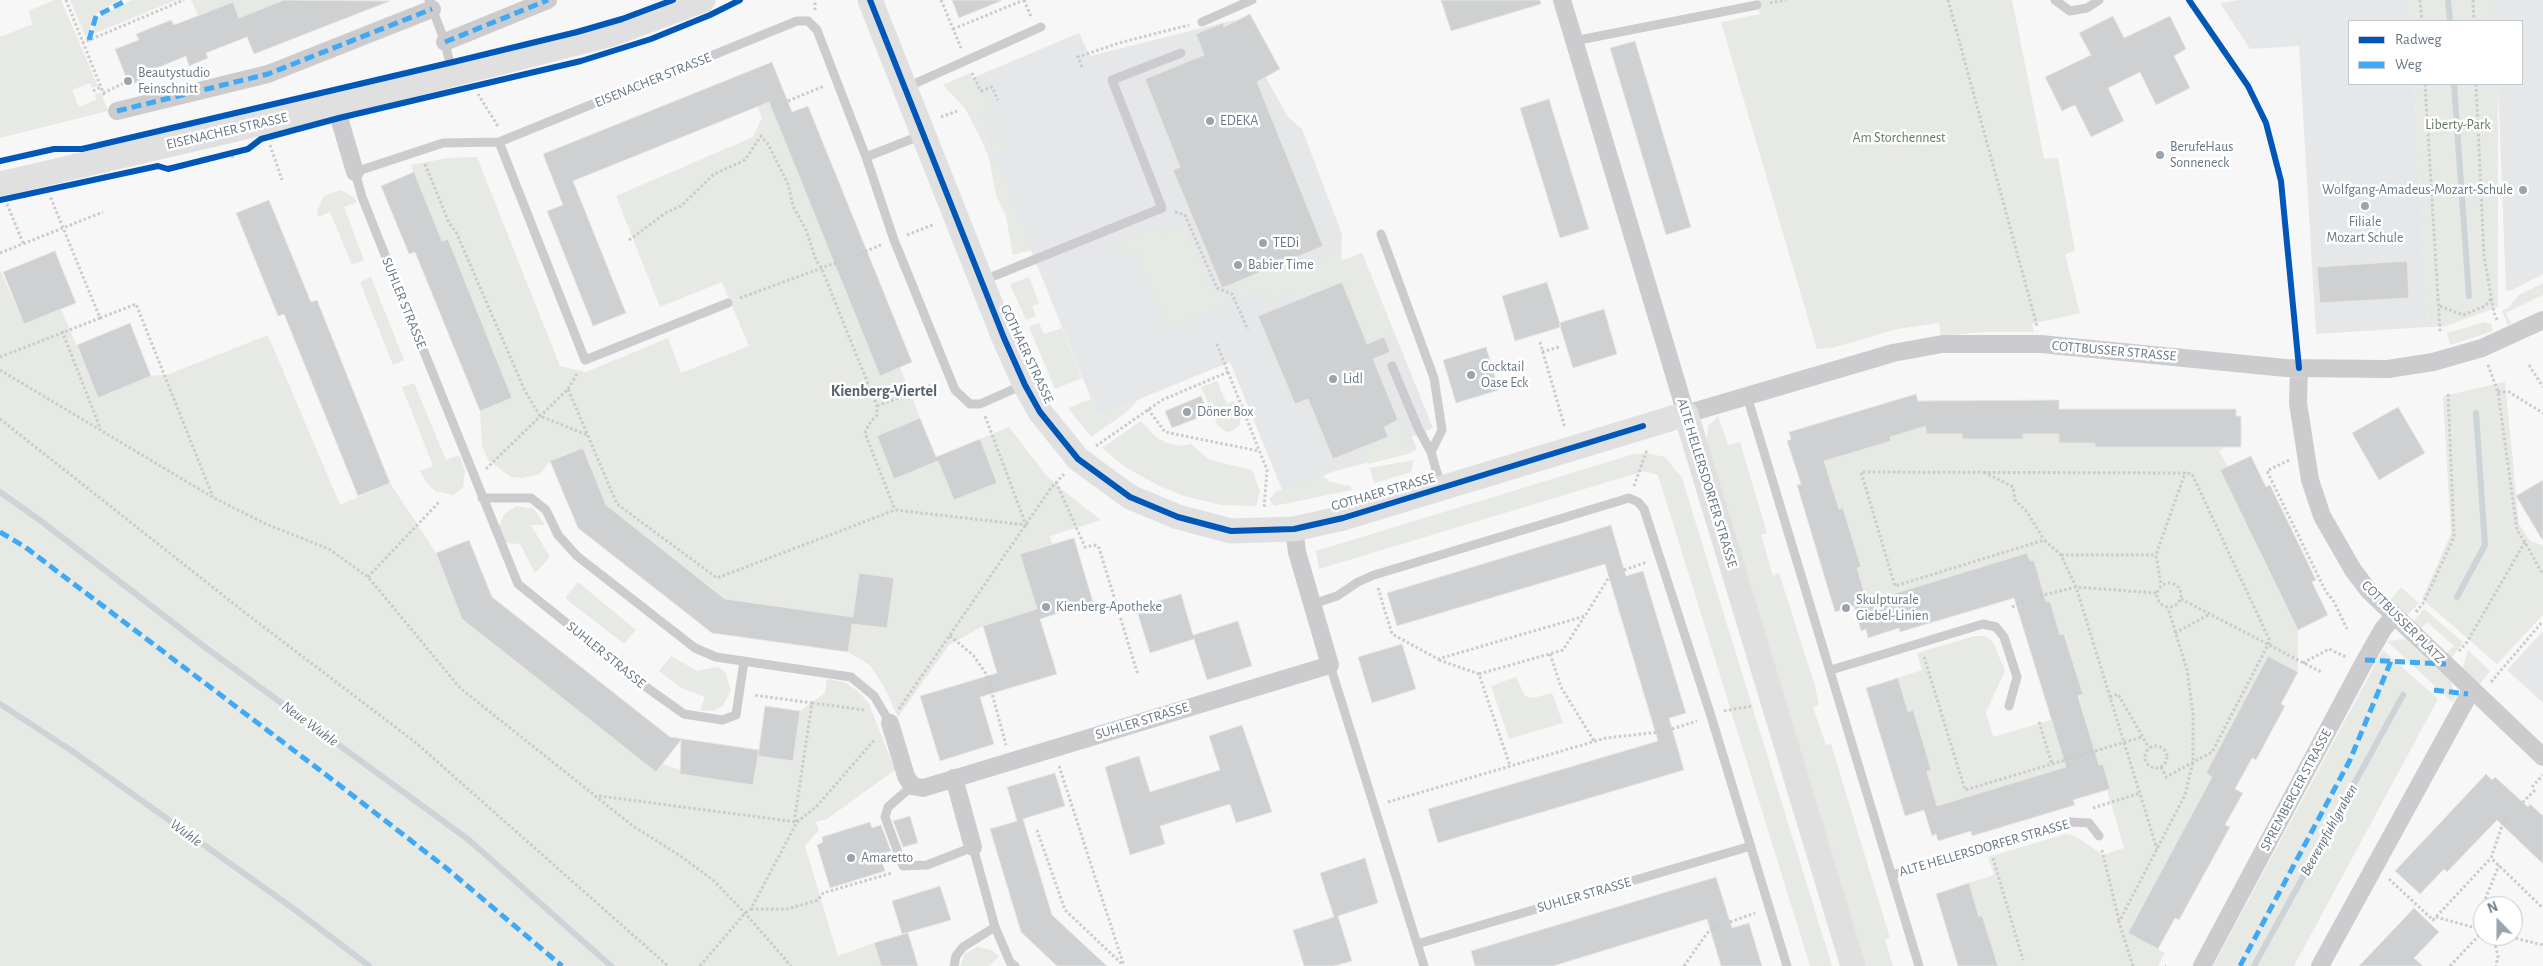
<!DOCTYPE html>
<html>
<head>
<meta charset="utf-8">
<style>
  body { margin:0 }
  #map { position:relative; width:2543px; height:966px; overflow:hidden; background:#f7f7f7; font-family:"Alegreya Sans",sans-serif }
  canvas { display:block }
  .legend { position:absolute; left:2348px; top:20px; width:175px; height:65px; box-sizing:border-box; background:#fff; border:1px solid #c3c9cf; margin:0; padding:6px 9px; list-style:none; font-size:15px; color:#687786 }
  .legend li { display:flex; align-items:center; gap:10px; height:25px }
  .legend b { width:25px; border:1px solid #c3c9cf }
  .north { position:absolute; left:2473px; top:896px; width:50px; height:50px; box-sizing:border-box; background:#fff; border:1px solid #c3c9cf; border-radius:50%; rotate:338deg; font-size:14px; font-weight:700; line-height:20px; text-align:center; color:#687786 }
  .north::after { content:''; display:block; margin:auto; width:18px; height:22px; background:#9aa4ae; clip-path:polygon(50% 0,100% 100%,50% 72%,0 100%) }
</style>
</head>
<body>
<div id="map">
<canvas width="2543" height="966"></canvas>
<ul class="legend">
<li><b style="height:6px;background:#0057b8"></b>Radweg</li>
<li><b style="height:6px;background:#3fa9f5"></b>Weg</li>
</ul>
<div class="north">N</div>
</div>
<script>
const g = document.querySelector('canvas').getContext('2d');
g.lineJoin = 'round';
function fillPath(path, color) {
  g.fillStyle = color;
  g.fill(path, 'evenodd');
}
function toPath(rows) {
  const path = new Path2D();
  for (const r of rows) {
    if (r.length === 3) {
      path.moveTo(r[0] + r[2], r[1]);
      path.arc(r[0], r[1], r[2], 0, 2 * Math.PI);
      continue;
    }
    path.moveTo(r[0], r[1]);
    for (let i = 2; i < r.length; i += 2) path.lineTo(r[i], r[i + 1]);
  }
  return path;
}
function stroke(path, color, width, dash) {
  g.strokeStyle = color;
  g.lineWidth = width;
  g.lineCap = dash ? 'butt' : 'round';
  g.setLineDash(dash || []);
  g.stroke(path);
}
function drawText(font, color, halo, rows, align = 'center') {
  g.font = font + ' "Alegreya Sans",sans-serif';
  g.lineWidth = 5;
  g.setLineDash([]);
  g.textBaseline = 'middle';
  g.strokeStyle = halo;
  g.fillStyle = color;
  for (const [text, x, y, turn = 0] of rows) {
    g.save();
    g.translate(x, y);
    g.rotate((+turn || 0) * Math.PI / 180);
    g.textAlign = isNaN(turn) ? turn : align;
    if (halo) g.strokeText(text, 0, 0);
    g.fillText(text, 0, 0);
    g.restore();
  }
}
fillPath(toPath([
  [2239,0,2409,0,2410,21,2349,21,2349,84,2414,84,2428,327,2316,334,2299,46,2250,49,2220,3],
  [2492,0,2543,0,2543,274,2512,290,2506,291,2498,84,2522,84,2522,21,2494,21],
  [1234,20,1288,117,1302,129,1342,234,1341,261,1362,253,1433,428,1412,437,1417,450,1335,471,1283,492,1230,362,1098,416,963,82,1079,33,1090,56],
  [2543,631,2543,703,2507,670]
]), '#e6e7e8');
fillPath(toPath([
  [55,0,61,0,98,86,92,88,90,83,72,90,79,107,96,100,95,94,101,93,108,111,0,138,0,37,33,24,28,11],
  [70,0,119,0,98,12,86,38],
  [132,0,176,0,91,35,94,23,100,17],
  [191,0,284,0,239,18,233,2,198,15],
  [1755,0,2012,0,2044,159,2058,158,2075,251,2065,254,2080,313,2032,324,2034,332,1983,332,1941,336,1939,323,1897,329,1832,348,1817,349,1721,22,1760,14],
  [2409,0,2493,0,2494,21,2410,21],
  [970,73,980,95,986,93,993,110,977,117,980,125,994,120,998,128,984,134,988,144,1003,138,1008,150,993,156,1031,250,1013,255,1006,217,996,195,989,159,982,141,965,108,943,85],
  [2414,84,2498,84,2498,307,2443,327,2428,327],
  [773,100,776,119,831,255,835,254,842,271,838,273,880,375,900,367,920,418,877,436,894,479,938,461,954,500,997,483,980,439,1009,427,1046,475,1061,489,1101,520,1050,536,1052,544,1020,554,1037,609,983,626,949,645,898,717,884,687,870,665,848,652,852,624,887,628,894,578,859,574,853,617,743,601,736,607,620,516,611,517,583,448,550,461,540,474,522,478,511,477,488,460,482,446,480,411,512,398,448,239,442,241,411,165,448,158,477,157,560,366,586,372,668,338,681,373,749,346,722,282,660,307,616,196,753,137,762,118,757,106],
  [340,190,352,196,357,202,344,207,364,260,352,265,330,212,318,217,317,211,324,196],
  [1160,225,1164,233,1185,225,1211,289,1225,292,1231,303,1168,329,1135,250,1121,254,1117,243],
  [1341,251,1342,261,1362,253,1394,333,1367,344,1342,282,1298,300,1294,292,1269,302,1264,290,1240,301,1234,288,1228,285,1287,261,1291,271],
  [0,270,24,324,61,309,98,397,151,376,169,374,268,335,340,505,390,483,436,553,463,622,473,618,483,636,656,772,663,764,680,770,681,774,753,785,758,756,793,761,800,711,825,693,827,679,844,682,858,691,869,704,895,770,827,819,816,822,819,830,805,846,838,956,874,943,881,966,0,966],
  [371,277,404,360,393,365,360,282],
  [1029,277,1039,303,1032,306,1036,316,1026,320,1010,284],
  [2543,283,2543,295,2506,313,2511,324,2508,325,2502,311,2508,308,2519,295],
  [2485,322,2491,324,2493,331,2450,345,2447,333],
  [1039,323,1044,334,1062,328,1082,378,1055,389,1029,327],
  [1217,381,1227,404,1234,401,1241,417,1239,426,1231,431,1226,432,1218,426,1201,387],
  [2505,382,2519,524,2530,541,2543,545,2543,615,2497,664,2422,599,2451,534,2443,396],
  [414,383,446,460,459,455,465,470,463,488,453,495,435,491,427,483,420,471,433,466,402,387],
  [1091,399,1098,416,1138,400,1124,414,1091,437,1068,408],
  [1718,416,1728,445,1740,442,1767,533,1761,535,1773,576,1779,573,1815,686,1819,705,1813,707,1826,745,1831,744,1890,938,1885,940,1893,966,1864,966,1707,445,1708,426],
  [1398,420,1412,453,1368,464,1361,448,1388,437,1384,427],
  [1141,421,1157,438,1167,443,1179,446,1191,444,1210,460,1252,470,1260,491,1256,506,1221,505,1184,496,1159,486,1125,467,1102,448],
  [1926,426,1926,434,1962,434,1962,439,2022,439,2023,434,2059,434,2059,443,2220,443,2223,449,2219,451,2228,467,2220,471,2298,630,2298,672,2268,656,2206,773,2212,777,2129,933,2165,953,2158,966,1998,966,1996,957,1992,958,1988,933,1983,916,1979,917,1969,883,1994,875,1988,857,2066,834,2075,836,2103,855,2124,848,2107,790,2110,789,2103,764,2099,765,2097,758,1937,806,1927,772,1931,770,1926,753,1913,711,1908,712,1898,678,1922,670,1917,653,1975,636,1985,636,1993,642,2005,671,1986,712,1993,737,2051,720,2057,738,2088,728,2079,696,2083,694,2065,634,2060,635,2050,602,2042,604,2033,560,1867,602,1857,568,1860,567,1843,508,1839,509,1829,475,1816,459,1891,441,1890,437],
  [1646,453,1665,457,1682,478,1832,966,1810,966,1658,475,1644,471,1319,569,1316,551,1634,454],
  [1414,460,1411,472,1375,483,1369,468],
  [1322,476,1331,482,1350,486,1352,490,1274,506,1269,499,1276,492],
  [517,506,534,509,545,525,531,525,550,557,535,573,520,544,505,543,499,527,504,514],
  [578,582,636,630,624,644,565,598],
  [2401,587,2419,603,2405,618,2389,602],
  [2424,609,2463,642,2450,660,2446,654,2454,646,2427,622,2419,630,2412,623],
  [2405,639,2451,682,2455,697,2452,702,2387,641],
  [2383,650,2438,699,2294,966,2213,966],
  [2468,650,2490,671,2478,687,2462,671],
  [671,656,697,671,718,667,725,672,731,690,723,706,713,711,700,710,705,697,681,688,659,671],
  [1516,677,1525,696,1533,698,1552,693,1563,723,1509,739,1491,686],
  [977,947,991,950,999,956,989,966,960,966,965,954]
]), '#e6e9e4');
stroke(toPath([
  [2448,0,2450,21],
  [2454,84,2469,296],
  [0,492,41,521,202,645,469,840,611,966],
  [2457,597,2485,545,2476,413],
  [0,704,72,751,294,909,369,966],
  [2254,966,2403,695]
]), '#cdd4d8', 6);
const building = toPath([
  [284,0,390,1,254,54,247,37,206,53,208,58,189,66,186,56,145,73,147,78,129,85,115,49,139,40,136,34,171,20,174,25,233,2,239,18,284,0],
  [952,0,1001,0,1001,1,959,18,952,0],
  [1441,0,1540,0,1541,4,1451,31,1441,0],
  [1250,14,1280,69,1257,82,1323,246,1222,288,1173,170,1180,167,1145,79,1204,55,1196,34,1223,23,1224,27,1250,14],
  [2113,16,2124,38,2170,16,2186,49,2174,56,2190,88,2156,105,2140,72,2108,88,2124,121,2091,137,2075,105,2062,111,2045,77,2091,55,2079,33,2113,16],
  [1635,41,1691,227,1666,235,1610,48,1635,41],
  [772,62,792,112,808,106,912,362,880,376,769,102,573,181,626,313,593,326,547,211,563,205,543,154,772,62],
  [1549,99,1589,229,1560,238,1520,108,1549,99],
  [414,172,442,241,448,239,512,398,480,411,415,252,409,254,381,186,414,172],
  [269,200,311,302,317,300,390,483,358,496,284,314,278,316,236,213,269,200],
  [55,251,76,303,24,324,3,272,55,251],
  [2407,261,2409,298,2320,303,2317,267,2407,261],
  [1342,282,1367,344,1384,337,1390,352,1373,359,1398,420,1384,427,1388,437,1333,459,1308,399,1295,404,1258,316,1342,282],
  [1547,282,1561,327,1515,341,1502,296,1547,282],
  [1604,309,1617,354,1573,368,1559,323,1604,309],
  [130,323,151,376,98,398,77,345,130,323],
  [1486,347,1499,390,1456,403,1443,360,1486,347],
  [1916,394,1918,401,2059,400,2059,409,2236,409,2236,416,2241,416,2241,447,2095,447,2095,443,2059,443,2059,434,2023,434,2023,439,1962,439,1962,434,1926,434,1926,426,1890,437,1891,441,1824,461,1839,509,1843,508,1861,567,1857,568,1867,602,1835,612,1797,485,1801,484,1787,441,1791,439,1789,432,1916,394],
  [1201,396,1208,414,1172,428,1165,411,1201,396],
  [2398,407,2425,453,2379,480,2352,433,2398,407],
  [920,418,936,457,980,439,997,483,954,500,938,461,894,479,877,436,920,418],
  [583,448,606,505,725,599,853,617,859,573,894,578,887,628,852,624,848,652,712,633,578,528,550,461,583,448],
  [2251,456,2266,487,2270,485,2289,524,2316,580,2312,582,2328,615,2298,630,2220,470,2251,456],
  [2543,480,2543,541,2516,496,2543,480],
  [1611,525,1626,576,1643,571,1686,713,1669,718,1684,770,1438,843,1428,809,1658,741,1605,564,1397,626,1387,593,1611,525],
  [1074,538,1093,602,1040,619,1057,674,980,697,994,744,940,761,920,696,997,673,983,626,1037,609,1020,554,1074,538],
  [469,540,492,597,670,737,759,750,753,785,680,774,681,740,656,772,462,619,436,553,469,540],
  [2027,553,2030,561,2034,560,2046,602,2050,601,2060,635,2064,634,2083,694,2078,696,2088,729,2099,765,2103,764,2110,789,2073,800,2075,805,1972,836,1971,831,1938,841,1936,834,1932,836,1924,810,1905,816,1866,688,1898,678,1908,712,1913,710,1926,752,1931,770,1927,772,1937,806,2066,767,2014,598,1900,632,1899,628,1868,638,1866,629,1861,631,1854,606,2027,553],
  [1181,594,1193,635,1238,621,1252,666,1207,680,1194,639,1150,653,1136,608,1181,594],
  [1402,644,1416,689,1372,703,1358,657,1402,644],
  [2268,656,2298,672,2281,704,2285,706,2256,760,2252,758,2235,789,2243,793,2225,825,2230,827,2179,920,2175,918,2158,949,2128,933,2212,777,2206,773,2268,656],
  [765,706,800,711,793,761,758,756,765,706],
  [1242,725,1272,812,1236,823,1230,804,1160,826,1165,844,1130,855,1105,767,1139,756,1150,792,1220,770,1209,736,1242,725],
  [1055,773,1065,806,1023,819,1052,915,1107,966,1057,966,1021,932,990,829,1017,821,1007,787,1055,773],
  [2486,774,2492,780,2495,777,2528,807,2530,804,2543,816,2543,864,2497,820,2447,872,2444,869,2420,894,2395,871,2486,774],
  [910,816,918,843,903,847,893,821,910,816],
  [870,822,872,828,881,825,891,851,880,855,885,871,830,888,817,845,823,842,822,837,870,822],
  [1365,858,1378,903,1338,916,1352,961,1334,966,1304,966,1293,930,1334,917,1320,873,1365,858],
  [1716,877,1732,928,1749,923,1762,966,1721,966,1707,919,1553,966,1475,966,1471,951,1716,877],
  [1969,883,1979,917,1982,915,1998,966,1958,966,1936,894,1969,883],
  [940,886,951,920,902,934,892,901,940,886],
  [2414,908,2439,932,2414,958,2423,966,2359,966,2414,908],
  [908,933,918,966,881,966,874,943,908,933]
]);
fillPath(building, '#ced0d1');
stroke(building, '#e6e6e6', 1);
stroke(toPath([
  [66,0,105,97],
  [941,0,961,48],
  [1024,0,1031,17],
  [1948,0,2037,326],
  [2420,0,2422,21],
  [2473,0,2474,21],
  [1770,3,1786,0],
  [815,10,815,0],
  [953,29,1024,0],
  [82,43,184,0],
  [1082,67,1078,57,1119,43,1189,25],
  [972,73,981,91,992,87,998,100],
  [2425,84,2440,331],
  [2476,84,2484,256,2494,313,2498,322],
  [93,91,101,87],
  [103,93,124,83],
  [478,94,499,128],
  [788,101,824,86],
  [941,117,957,111],
  [270,145,282,180],
  [231,151,233,158],
  [425,164,449,223,456,232,525,391,540,416,587,435],
  [7,204,23,243],
  [1175,212,1185,215,1217,288,1232,294,1248,330],
  [907,235,935,224],
  [629,240,667,212,681,206,714,174,745,160,761,136,768,144,788,184,793,206,806,230,816,260,821,267,877,406,877,415,869,424,865,433,895,510],
  [0,253,103,212],
  [851,257,881,245],
  [740,298,838,262],
  [2440,306,2463,315,2485,306,2491,299],
  [100,318,136,304,213,497],
  [62,331,101,430],
  [1540,342,1565,428],
  [1542,352,1559,347],
  [0,357,100,318,50,196],
  [2488,365,2498,392,2517,530,2525,542],
  [2529,365,2543,387],
  [0,370,214,498,266,524,329,549,368,577,460,688,633,826,679,855,713,880,745,913,791,966],
  [1228,372,1267,470,1264,509],
  [568,389,578,372],
  [2498,392,2509,392,2543,413],
  [877,406,937,383],
  [1148,409,1165,432,1259,451],
  [0,419,248,615,415,742,668,966],
  [1096,446,1162,400,1228,372,1216,342],
  [2289,460,2267,471,2326,592,2333,600,2347,629],
  [486,469,568,389,617,504,717,578,895,510,1026,525,985,416],
  [1984,472,2013,487,2015,500,2027,512,2044,540],
  [1056,482,1085,547,1096,545,1099,548,1138,675],
  [1634,486,1647,450],
  [2061,555,2156,555],
  [1624,570,1647,562],
  [368,577,440,501],
  [2169,595,12],
  [1378,588,1392,634,1438,659,1585,616,1611,574],
  [2156,593,2076,587,2061,555,2044,540,1895,586,1861,472,2185,473,2156,555,2161,585],
  [2040,596,2076,587,2157,849],
  [2181,599,2323,673],
  [2012,607,2024,601],
  [2416,612,2424,602,2454,537,2448,392],
  [2175,633,2210,614],
  [950,636,973,655,987,675,1006,745],
  [2459,651,2467,642,2525,542,2543,575],
  [1550,654,1561,687,1594,741],
  [1924,657,1965,790,2142,737],
  [1439,660,1479,674,1510,766],
  [2303,663,2329,649,2346,657],
  [1479,674,1563,650,1584,617],
  [2491,682,2543,621],
  [2110,697,2118,694,2149,748],
  [812,703,865,710],
  [899,709,1051,488,1064,474],
  [1724,711,1752,706],
  [2039,722,2052,764],
  [1672,729,1697,721],
  [2156,757,11],
  [1059,766,1124,966],
  [2161,767,2166,777,2212,752,2270,641,2192,474,2185,473],
  [2532,787,2543,775],
  [599,796,797,822,795,816,812,703,754,695],
  [1388,802,1606,738,1660,732],
  [2519,806,2535,790],
  [2093,808,2140,793],
  [2507,819,2503,823,2491,858,2543,908],
  [1037,830,1065,910,1122,964],
  [2102,850,2119,921],
  [1993,858,2023,960],
  [2389,879,2433,920,2491,858],
  [751,909,787,909,818,900,823,893,892,873],
  [2436,917,2483,930],
  [1730,922,1755,913],
  [2483,923,2481,910,2499,865],
  [2493,936,2498,956,2496,966],
  [2506,936,2543,945],
  [700,966,745,913,751,909,797,822,817,806,875,739],
  [1684,966,1707,933,1718,926],
  [2133,966,2119,922,2185,795,2193,762,2193,714,2187,670,2168,608],
  [2165,966,2166,966],
  [2450,966,2483,931]
]), '#cacbcc', 3, [2.5, 2.5]);
stroke(toPath([
  [429,0,445,42,452,73],
  [2055,0,2070,11,2087,8,2099,0],
  [1202,22,1252,0],
  [1574,41,1757,5],
  [907,87,1041,27],
  [499,142,585,360,728,303],
  [866,157,922,135],
  [1381,234,1434,378,1442,430,1431,452,1441,487],
  [984,280,1162,208,1112,80,1181,53],
  [1392,366,1418,428,1431,452],
  [1747,396,1919,966],
  [482,498,531,498,546,510,558,535,577,556,695,648,716,657,851,677,874,696,890,723],
  [1313,604,1337,596,1358,582,1374,575,1629,498,1638,502,1644,509,1711,716,1787,966],
  [744,661,736,715,722,720,684,714,646,687,518,584,391,270,362,197,355,172,443,143,499,142,797,21,808,21,817,30,866,157,894,240,955,390,970,404,980,404,1023,385],
  [1330,665,1424,966],
  [1831,670,1983,624,1996,627,2004,637,2017,677,2009,706],
  [912,786,888,807,885,817,903,866,927,865,973,847,995,927,1010,962,1015,966],
  [1892,875,2070,822,2089,823,2099,836],
  [1417,944,1751,846],
  [954,966,956,956,963,947,995,927]
]), '#ccccce', 9);
stroke(toPath([
  [1562,0,1686,414,1893,353,1942,344,2041,344,2286,368,2388,369,2433,362,2482,348,2543,320],
  [445,42,548,0],
  [335,104,355,172],
  [117,111,268,74,432,9],
  [2299,368,2298,403,2310,480,2322,516,2353,570,2369,591,2543,757],
  [890,723,906,776,912,786,923,788,1330,665,1297,552,1294,529],
  [954,778,973,847],
  [2202,966,2362,666,2383,629,2394,616],
  [2320,966,2472,689]
]), '#ccccce', 18);
stroke(toPath([
  [870,0,1004,338,1025,385,1040,412,1078,459,1130,497,1178,517,1231,531,1294,529,1343,518,1686,414,1853,966],
  [0,184,232,130,609,35,703,0]
]), '#e0e0e1', 25);
stroke(toPath([
  [89,40,96,16,127,0],
  [445,42,548,0],
  [117,111,268,74,432,9],
  [0,532,25,547,325,774,445,867,562,966],
  [2365,660,2446,664],
  [2434,690,2468,694],
  [2240,966,2350,760,2391,661]
]), '#3fa9f5', 5, [10, 5]);
stroke(toPath([
  [870,0,1004,338,1025,385,1040,412,1078,459,1130,497,1178,517,1231,531,1294,529,1343,518,1643,426],
  [2189,0,2248,86,2266,123,2281,181,2299,368],
  [0,161,54,149,82,149,449,63,577,32,622,19,673,0],
  [0,200,158,166,168,169,248,149,261,139,339,118,581,61,651,39,710,15,740,0]
]), '#0057b8', 6);
for (const [x, y, r, color] of [
  [128,81,5,"#9aa4ae"],
  [1210,121,5,"#9aa4ae"],
  [2160,155,5,"#9aa4ae"],
  [2523,190,5,"#9aa4ae"],
  [2365,206,5,"#9aa4ae"],
  [1263,243,5,"#9aa4ae"],
  [1238,265,5,"#9aa4ae"],
  [1471,375,5,"#9aa4ae"],
  [1333,379,5,"#9aa4ae"],
  [1187,412,5,"#9aa4ae"],
  [1046,607,5,"#9aa4ae"],
  [1846,608,5,"#9aa4ae"],
  [851,858,5,"#9aa4ae"]
]) {
  const dot = new Path2D();
  dot.arc(x, y, r, 0, 2 * Math.PI);
  g.fillStyle = color;
  g.fill(dot);
  stroke(dot, '#fff', 2);
}
drawText('14px', '#687786', '#fff', [
  ["Beautystudio",138,73],
  ["Feinschnitt",138,89],
  ["EDEKA",1220,121],
  ["BerufeHaus",2170,147],
  ["Sonneneck",2170,163],
  ["Wolfgang-Amadeus-Mozart-Schule",2513,190,"right"],
  ["Filiale",2365,222,"center"],
  ["Mozart Schule",2365,238,"center"],
  ["TEDi",1273,243],
  ["Babier Time",1248,265],
  ["Cocktail",1481,367],
  ["Oase Eck",1481,383],
  ["Lidl",1343,379],
  ["Döner Box",1197,412],
  ["Skulpturale",1856,600],
  ["Giebel-Linien",1856,616],
  ["Kienberg-Apotheke",1056,607],
  ["Amaretto",861,858]
], 'left');
drawText('14px', '#687786', '#fff', [
  ["EISENACHER STRASSE",653,80,-22],
  ["EISENACHER STRASSE",227,131,-13],
  ["SUHLER STRASSE",404,303,68],
  ["COTTBUSSER STRASSE",2114,351,5],
  ["GOTHAER STRASSE",1027,354,65],
  ["ALTE HELLERSDORFER STRASSE",1707,483,73],
  ["GOTHAER STRASSE",1383,492,-16],
  ["COTTBUSSER PLATZ",2403,622,45],
  ["SUHLER STRASSE",606,655,39],
  ["SUHLER STRASSE",1142,721,-17],
  ["SPREMBERGER STRASSE",2296,790,-62],
  ["ALTE HELLERSDORFER STRASSE",1984,848,-16],
  ["SUHLER STRASSE",1584,895,-16]
]);
drawText('14px', '#667863', '#fff', [
  ["Liberty-Park",2458,125],
  ["Am Storchennest",1899,138]
]);
drawText('italic 15px', '#647781', '#fff', [
  ["Neue Wuhle",310,724,36],
  ["Beerenpfuhlgraben",2329,830,-61],
  ["Wuhle",186,833,36]
]);
drawText('bold 16px', '#56616b', '#fff', [
  ["Kienberg-Viertel",884,391]
]);
</script>
</body>
</html>
